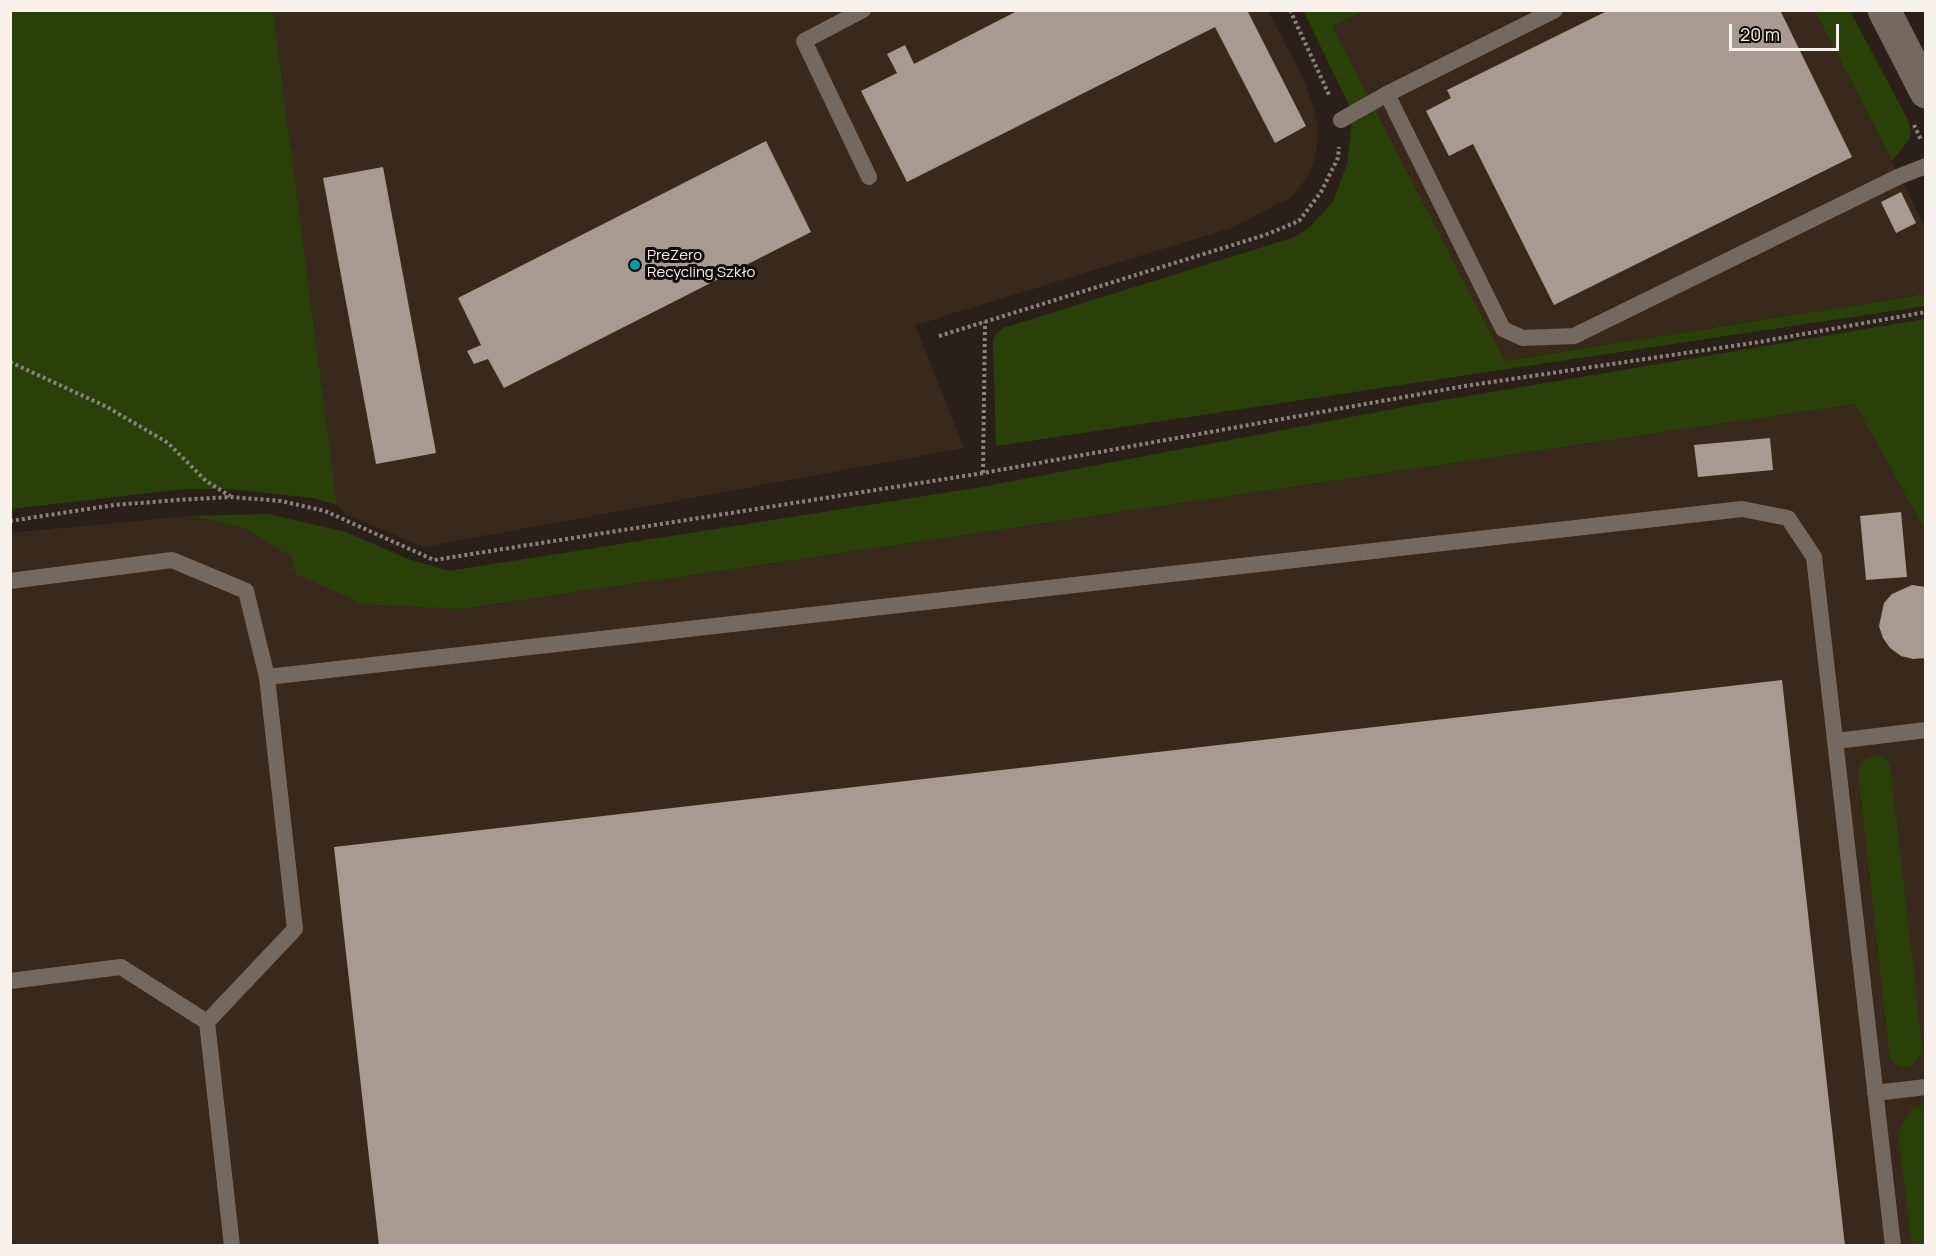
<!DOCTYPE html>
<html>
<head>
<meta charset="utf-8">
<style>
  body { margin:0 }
  #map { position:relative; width:1936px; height:1256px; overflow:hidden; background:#2b2019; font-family:Manrope,sans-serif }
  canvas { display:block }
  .frame { position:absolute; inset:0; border:12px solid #f8f0eb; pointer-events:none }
  .scale { position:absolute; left:1729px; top:24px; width:110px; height:27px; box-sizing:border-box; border:3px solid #f8f0eb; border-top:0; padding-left:8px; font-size:18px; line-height:21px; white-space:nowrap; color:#f8f0eb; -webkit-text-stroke:4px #100b08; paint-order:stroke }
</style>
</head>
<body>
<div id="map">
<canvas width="1936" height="1256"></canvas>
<div class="frame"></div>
<div class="scale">20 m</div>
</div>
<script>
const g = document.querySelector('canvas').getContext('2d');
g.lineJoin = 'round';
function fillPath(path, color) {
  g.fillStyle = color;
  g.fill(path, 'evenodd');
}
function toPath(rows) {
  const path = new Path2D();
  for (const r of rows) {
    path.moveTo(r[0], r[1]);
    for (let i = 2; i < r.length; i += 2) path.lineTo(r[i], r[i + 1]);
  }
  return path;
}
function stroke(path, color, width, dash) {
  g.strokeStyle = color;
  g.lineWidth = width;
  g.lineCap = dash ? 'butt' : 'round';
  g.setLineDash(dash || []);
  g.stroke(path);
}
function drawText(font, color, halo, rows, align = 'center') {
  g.font = font + ' Manrope,sans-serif';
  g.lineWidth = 6;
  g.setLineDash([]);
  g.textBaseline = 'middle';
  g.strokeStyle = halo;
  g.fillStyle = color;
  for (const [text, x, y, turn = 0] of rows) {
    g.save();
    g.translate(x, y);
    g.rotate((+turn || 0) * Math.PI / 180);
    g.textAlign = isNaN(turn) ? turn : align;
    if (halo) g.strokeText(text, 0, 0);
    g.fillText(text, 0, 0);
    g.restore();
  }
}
fillPath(toPath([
  [1363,10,1815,11,1925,227,1925,294,1505,361,1332,26],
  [273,11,1268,11,1304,80,1313,107,1318,128,1316,155,1308,176,1291,197,1231,228,915,325,964,448,423,547,346,514,337,505],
  [1855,404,1925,530,1925,1245,11,1246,11,533,191,516,242,527,292,557,461,609]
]), '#39291d');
fillPath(toPath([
  [1303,10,1363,11,1332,26,1505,361,1926,294,1925,306,996,446,993,342,995,335,1003,328,1292,238,1308,229,1333,202,1347,164,1353,113],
  [10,11,273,11,337,505,313,498,229,489,185,489,11,509],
  [1815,11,1850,11,1908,120,1911,132,1909,140,1892,161],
  [1925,319,1925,530,1855,404,461,609,363,604,296,574,292,557,242,527,191,516,268,514,346,532,408,559,449,571,976,488,1415,405],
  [1877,755,1885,758,1890,766,1923,1052,1912,1066,1904,1068,1896,1064,1890,1058,1858,771,1862,761],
  [1925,1104,1925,1245,1912,1245,1899,1139,1901,1126,1911,1109]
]), '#294109');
fillPath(toPath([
  [1019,10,1247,10,1306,126,1275,143,1215,27,907,182,861,91,897,73,887,54,905,45,914,64],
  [1609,10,1780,10,1852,157,1554,305,1473,144,1449,156,1426,111,1451,98,1447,90],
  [766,141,811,232,504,388,488,359,474,364,467,351,481,345,458,298],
  [383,167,436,453,376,464,323,178],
  [1901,192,1916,223,1896,233,1881,202],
  [1770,438,1773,470,1698,477,1694,445],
  [1901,512,1907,577,1866,580,1860,516],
  [1912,585,1926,587,1926,658,1913,659,1901,656,1890,648,1883,638,1879,626,1884,603,1892,594],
  [1782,680,1845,1246,379,1246,334,847]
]), '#a89a91');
stroke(toPath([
  [1290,10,1330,97],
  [1914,125,1921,140],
  [939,336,1265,235,1299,221,1321,192,1338,158,1339,147],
  [10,362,107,407,168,443,206,481,230,496],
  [983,473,985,322],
  [10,521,114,505,177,500,231,497,281,501,325,511,434,560,983,473,1465,386,1759,342,1926,312]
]), '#8b827c', 4, [3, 3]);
stroke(toPath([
  [863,10,804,41,869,177],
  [1555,10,1387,94,1503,329,1523,338,1574,336,1900,176,1926,166],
  [1341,120,1387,94],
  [10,581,172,560,246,591,267,677],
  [1836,741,1926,730],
  [10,981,121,967,207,1022],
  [1875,1093,1926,1087],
  [232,1246,207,1022,295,929,267,677,1742,509,1788,518,1814,557,1893,1246]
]), '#74685f', 16);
stroke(toPath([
  [1884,10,1926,92]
]), '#74685f', 33);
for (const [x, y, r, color] of [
  [635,265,6,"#0f9aa8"]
]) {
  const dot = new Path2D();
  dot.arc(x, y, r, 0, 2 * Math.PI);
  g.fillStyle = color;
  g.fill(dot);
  stroke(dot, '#100b08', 2);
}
drawText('15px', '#f8f0eb', '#100b08', [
  ["PreZero",647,256],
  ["Recycling Szkło",647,273]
], 'left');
</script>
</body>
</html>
